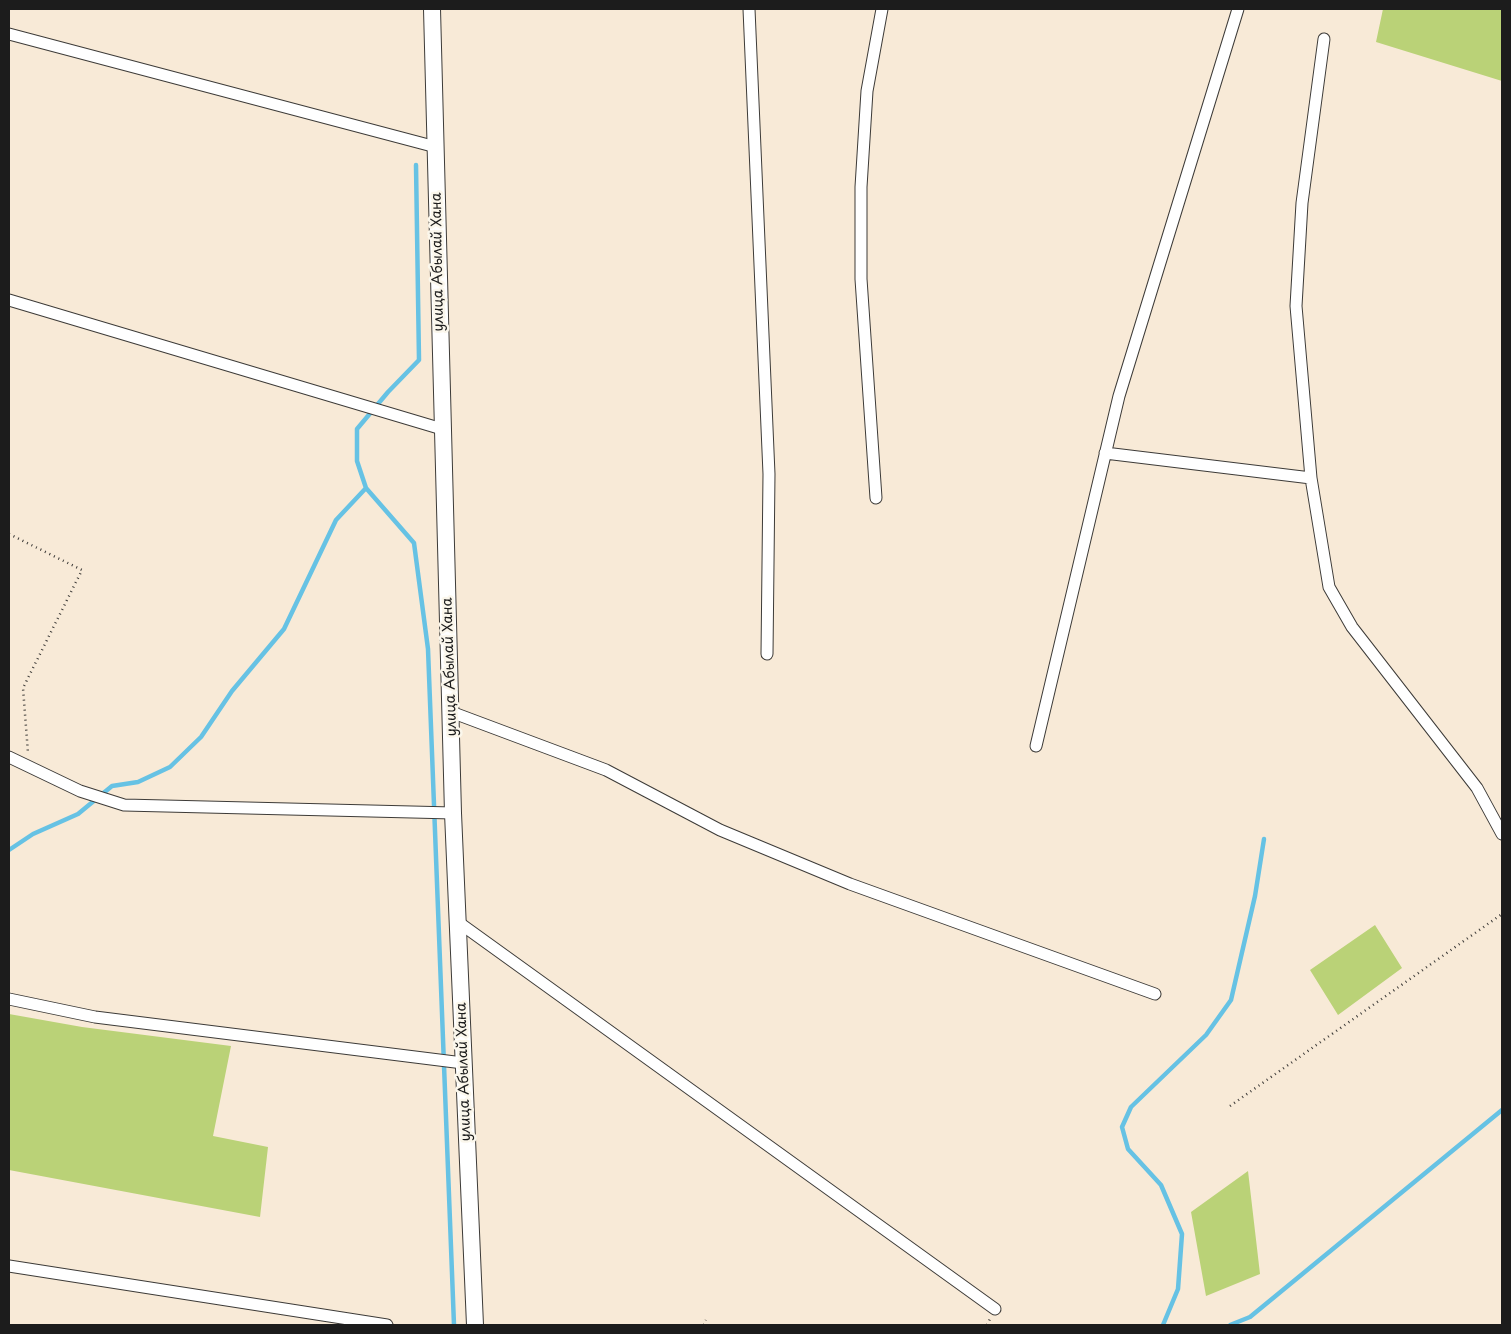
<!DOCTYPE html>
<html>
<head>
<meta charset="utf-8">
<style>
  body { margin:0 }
  #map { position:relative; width:1511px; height:1334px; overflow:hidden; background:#f8ead7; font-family:"Playpen Sans",sans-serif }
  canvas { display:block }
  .frame { position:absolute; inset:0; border:10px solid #1c1c1c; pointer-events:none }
</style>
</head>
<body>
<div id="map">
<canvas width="1511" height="1334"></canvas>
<div class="frame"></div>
</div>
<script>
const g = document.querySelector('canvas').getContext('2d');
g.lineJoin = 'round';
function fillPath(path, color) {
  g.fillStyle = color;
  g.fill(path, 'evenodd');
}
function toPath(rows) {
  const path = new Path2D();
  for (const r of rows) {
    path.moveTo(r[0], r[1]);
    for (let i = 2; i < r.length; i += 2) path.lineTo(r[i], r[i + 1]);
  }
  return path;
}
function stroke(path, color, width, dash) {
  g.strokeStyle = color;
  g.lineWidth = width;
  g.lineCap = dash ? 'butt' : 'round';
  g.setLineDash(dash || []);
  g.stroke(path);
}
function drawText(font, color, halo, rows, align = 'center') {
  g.font = font + ' "Playpen Sans",sans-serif';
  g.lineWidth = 5;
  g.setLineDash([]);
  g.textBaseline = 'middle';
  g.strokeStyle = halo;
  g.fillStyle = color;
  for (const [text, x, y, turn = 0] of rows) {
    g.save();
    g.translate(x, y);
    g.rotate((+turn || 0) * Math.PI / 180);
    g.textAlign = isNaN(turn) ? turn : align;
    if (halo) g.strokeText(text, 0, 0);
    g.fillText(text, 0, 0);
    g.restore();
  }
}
fillPath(toPath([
  [1383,9,1502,9,1502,81,1376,42],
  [1375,925,1402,968,1338,1015,1310,970],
  [9,1014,82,1027,231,1046,213,1136,268,1147,260,1217,9,1170],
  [1248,1171,1260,1274,1206,1296,1191,1212]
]), '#bad277');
stroke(toPath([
  [416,165,419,360,388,392,357,429,357,461,366,488,414,543,428,649,454,1325],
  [9,850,33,834,78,814,112,786,138,782,170,767,201,737,232,691,284,629,336,520,366,488],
  [1163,1325,1178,1289,1182,1234,1161,1185,1128,1149,1122,1127,1131,1107,1206,1035,1231,1000,1255,896,1264,839],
  [1230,1325,1250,1317,1502,1110]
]), '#66c2e4', 4.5);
const street = toPath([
  [749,9,769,474,767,654],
  [9,34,436,147],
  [1324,39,1302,203,1296,306,1311,478,1329,587,1352,627,1477,788,1502,834],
  [9,300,442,429],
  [1105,453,1311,478],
  [876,498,861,279,861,187,867,91,882,9],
  [451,712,606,770,720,830,850,884,1155,994],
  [1036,746,1119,396,1238,9],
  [9,757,80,791,124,805,453,813],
  [458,922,995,1309],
  [9,999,95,1017,463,1063],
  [9,1266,387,1325]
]);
const secondary = toPath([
  [432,9,453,813,475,1325]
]);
stroke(street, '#3d3b38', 13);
stroke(secondary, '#3d3b38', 18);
stroke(toPath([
  [9,534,82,570,23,688,28,753],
  [1230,1106,1502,914],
  [704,1325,706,1320],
  [987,1325,990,1319]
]), '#3d3b38', 2.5, [1, 4]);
stroke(street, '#fff', 11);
stroke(secondary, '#fff', 16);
drawText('14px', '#1c1c1c', '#fbf7ec', [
  ["улица Абылай Хана",438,262,-91],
  ["улица Абылай Хана",450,667,-92],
  ["улица Абылай Хана",464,1072,-92]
]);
</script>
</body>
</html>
